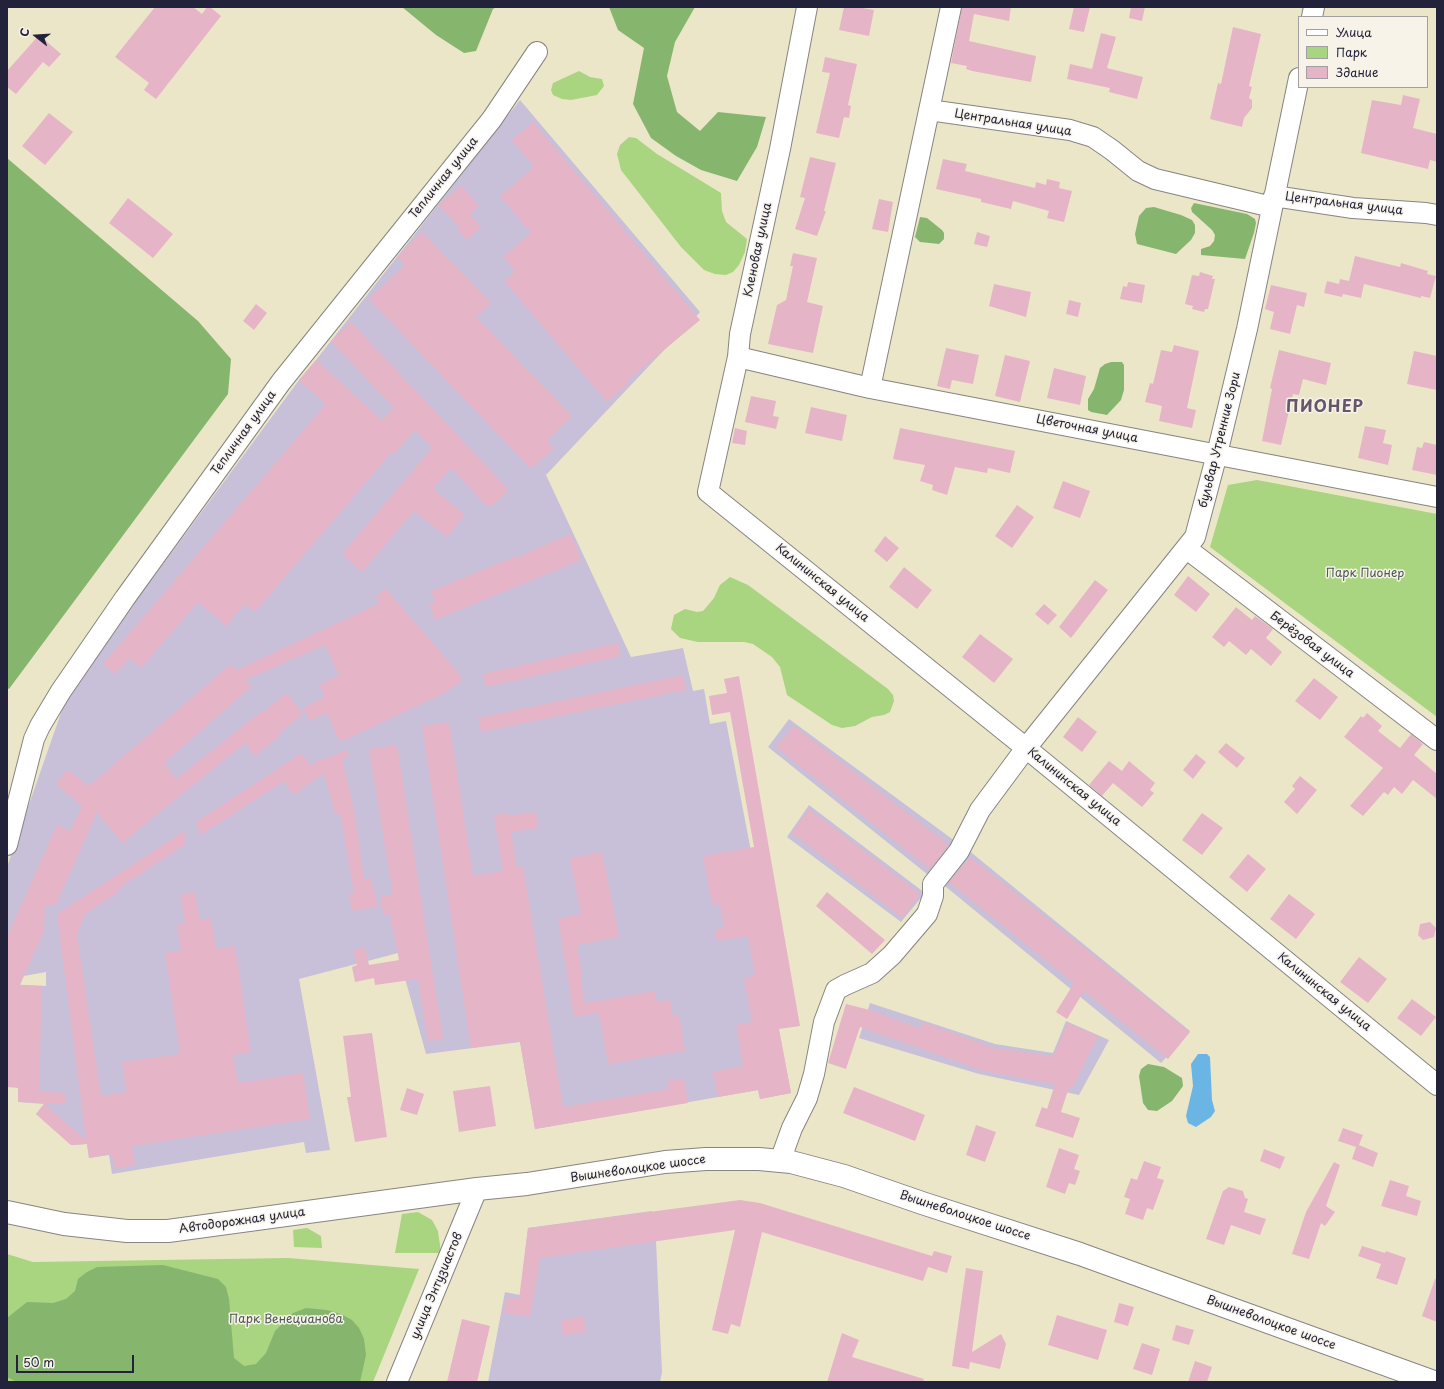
<!DOCTYPE html>
<html>
<head>
<meta charset="utf-8">
<style>
  body { margin:0 }
  #map { position:relative; width:1444px; height:1389px; overflow:hidden; background:#ece6c9; font-family:"Playpen Sans",sans-serif }
  canvas { display:block }
  .frame { position:absolute; inset:0; border:8px solid #22223b; pointer-events:none }
  .legend { position:absolute; left:1298px; top:16px; width:130px; height:72px; box-sizing:border-box; background:#f7f3e8; border:1px solid #a29fa3; margin:0; padding:5px 7px; list-style:none; font-size:12px; color:#22223b }
  .legend li { display:flex; align-items:center; gap:8px; height:20px }
  .legend b { width:20px; border:1px solid #a29fa3 }
  .north { position:absolute; left:16px; top:16px; width:40px; height:40px; -webkit-text-stroke:3px #f7f3e8; paint-order:stroke; rotate:287deg; font-size:11px; font-weight:700; line-height:16px; text-align:center; color:#22223b }
  .north::after { content:''; display:block; margin:auto; width:14px; height:18px; background:#22223b; clip-path:polygon(50% 0,100% 100%,50% 72%,0 100%) }
  .scale { position:absolute; left:16px; top:1355px; width:118px; height:18px; box-sizing:border-box; border:2px solid #22223b; border-top:0; padding-left:5px; font-size:12px; line-height:14px; white-space:nowrap; color:#22223b; -webkit-text-stroke:3px #f7f3e8; paint-order:stroke }
</style>
</head>
<body>
<div id="map">
<canvas width="1444" height="1389"></canvas>
<div class="frame"></div>
<ul class="legend">
<li><b style="height:5px;background:#fff"></b>Улица</li>
<li><b style="height:11px;background:#a9d480"></b>Парк</li>
<li><b style="height:11px;background:#e6b4c7"></b>Здание</li>
</ul>
<div class="north">С</div>
<div class="scale">50 m</div>
</div>
<script>
const g = document.querySelector('canvas').getContext('2d');
g.lineJoin = 'round';
function fillPath(path, color) {
  g.fillStyle = color;
  g.fill(path, 'evenodd');
}
function toPath(rows) {
  const path = new Path2D();
  for (const r of rows) {
    path.moveTo(r[0], r[1]);
    for (let i = 2; i < r.length; i += 2) path.lineTo(r[i], r[i + 1]);
  }
  return path;
}
function stroke(path, color, width, dash) {
  g.strokeStyle = color;
  g.lineWidth = width;
  g.lineCap = dash ? 'butt' : 'round';
  g.setLineDash(dash || []);
  g.stroke(path);
}
function drawText(font, color, halo, rows, align = 'center') {
  g.font = font + ' "Playpen Sans",sans-serif';
  g.lineWidth = 3;
  g.setLineDash([]);
  g.textBaseline = 'middle';
  g.strokeStyle = halo;
  g.fillStyle = color;
  for (const [text, x, y, turn = 0] of rows) {
    g.save();
    g.translate(x, y);
    g.rotate((+turn || 0) * Math.PI / 180);
    g.textAlign = isNaN(turn) ? turn : align;
    if (halo) g.strokeText(text, 0, 0);
    g.fillText(text, 0, 0);
    g.restore();
  }
}
fillPath(toPath([
  [520,100,700,312,546,475,631,657,683,648,693,691,704,689,710,724,726,721,761,903,776,1015,791,1093,760,1099,758,1090,535,1129,520,1042,426,1054,398,953,299,979,330,1150,306,1153,304,1142,112,1174,109,1155,89,1158,87,1144,71,1145,36,1114,44,1104,18,1102,19,1088,7,1087,7,984,46,986,46,972,24,976,7,968,7,867,68,693,299,380,316,360],
  [789,719,959,844,932,878,768,747],
  [809,805,925,893,901,922,787,837],
  [967,849,1190,1031,1161,1063,940,882],
  [870,1003,995,1044,1053,1053,1066,1021,1109,1040,1079,1095,979,1074,859,1038],
  [652,1211,656,1241,662,1372,660,1382,488,1382,505,1292,520,1295,528,1228]
]), '#c8bfd8');
fillPath(toPath([
  [579,71,590,77,602,79,604,86,597,95,571,100,562,99,553,95,551,90,553,83],
  [629,137,636,138,657,154,721,193,722,211,726,222,747,239,745,252,739,265,733,272,726,275,715,274,704,270,681,247,621,170,617,154,620,145],
  [1257,480,1437,514,1437,717,1210,547,1228,485],
  [730,577,748,585,888,689,893,695,894,701,890,712,884,715,872,717,855,726,842,728,832,725,787,695,780,667,772,657,753,644,744,642,698,642,680,638,671,629,674,615,685,609,697,612,703,611,714,598,720,585],
  [418,1212,432,1220,438,1231,441,1253,395,1253,402,1214],
  [307,1228,321,1236,322,1248,294,1247,293,1230],
  [7,1254,33,1262,288,1258,419,1269,373,1382,7,1382]
]), '#a9d480');
fillPath(toPath([
  [402,7,497,7,493,9,476,51,464,53,436,35],
  [609,7,695,7,675,42,667,76,677,112,700,131,718,112,766,117,757,147,737,181,701,170,676,156,651,138,633,104,644,48,618,30],
  [7,158,198,321,231,359,228,394,9,689,7,688],
  [1194,203,1247,214,1255,219,1256,223,1254,233,1245,259,1201,255,1201,249,1210,246,1214,241,1215,235,1212,230,1192,212,1191,208],
  [1154,207,1181,215,1192,220,1195,225,1195,233,1191,240,1176,254,1137,244,1135,234,1139,216,1146,208],
  [920,217,927,218,942,230,944,233,944,239,939,244,920,242,915,237],
  [1111,362,1122,362,1124,365,1124,390,1121,400,1107,415,1091,412,1088,410,1088,399,1094,389,1100,368,1105,364],
  [1148,1064,1164,1067,1182,1078,1183,1086,1172,1101,1157,1111,1148,1110,1143,1103,1139,1076,1141,1069],
  [163,1265,218,1279,226,1287,229,1299,234,1358,244,1366,256,1364,266,1353,275,1331,293,1313,306,1308,327,1310,341,1314,352,1320,359,1328,364,1339,366,1355,360,1382,17,1382,7,1377,7,1318,27,1302,53,1303,66,1299,75,1291,78,1279,87,1272,97,1267]
]), '#86b66e');
fillPath(toPath([
  [1198,1054,1207,1054,1210,1057,1212,1100,1215,1111,1211,1117,1196,1127,1188,1123,1186,1116,1193,1086,1191,1064]
]), '#6bb5e4');
fillPath(toPath([
  [155,7,193,7,202,14,207,7,210,7,221,16,156,99,144,90,149,83,115,57],
  [844,7,857,7,874,10,869,36,839,30],
  [962,7,1011,7,1009,21,974,14,969,41,1036,56,1031,82,972,71,966,69,967,66,951,63],
  [1074,7,1090,7,1084,32,1069,29],
  [1131,7,1145,7,1142,21,1129,18],
  [1233,27,1261,34,1249,86,1252,87,1249,98,1252,100,1252,108,1244,118,1242,127,1210,119,1218,83,1221,84],
  [1101,33,1116,37,1107,68,1143,77,1137,99,1109,92,1110,88,1067,79,1070,64,1092,69],
  [39,35,61,54,49,67,43,62,16,94,7,87,7,71],
  [825,57,857,64,848,105,851,106,849,118,844,117,839,138,816,133,830,73,822,72],
  [1403,95,1420,99,1413,128,1437,134,1437,162,1430,160,1428,169,1361,153,1372,100,1401,105],
  [49,113,73,132,45,165,22,146],
  [533,122,700,320,627,381,629,383,607,402,504,281,515,271,503,257,531,233,500,196,534,167,512,140],
  [810,157,836,163,824,211,826,211,817,236,795,229,805,198,800,197],
  [943,159,967,164,965,171,1035,188,1036,182,1046,185,1047,179,1060,182,1059,188,1072,191,1064,222,1047,218,1049,211,1013,201,1011,209,981,202,981,199,936,189],
  [461,185,479,206,470,214,481,227,467,240,457,229,459,227,439,205],
  [128,198,173,234,153,258,109,223],
  [879,199,893,202,888,232,872,229],
  [422,232,491,303,476,317,572,416,547,441,554,448,531,469,369,299,405,265,397,257],
  [977,232,990,236,987,247,974,244],
  [793,253,817,258,807,302,823,306,813,353,768,344,777,305,786,300,793,266,790,266],
  [1355,256,1400,267,1401,263,1428,271,1427,274,1436,276,1430,298,1421,296,1421,298,1364,284,1361,298,1343,294,1342,297,1324,293,1327,281,1339,284,1340,279,1349,281],
  [1200,272,1213,276,1212,279,1215,279,1208,309,1205,309,1204,312,1192,309,1193,306,1185,304,1192,275,1199,276],
  [1128,282,1145,285,1142,303,1120,299,1123,286,1127,287],
  [994,284,1031,292,1026,317,989,306],
  [1271,285,1307,293,1304,307,1297,305,1290,334,1270,329,1274,312,1265,309],
  [1069,300,1081,303,1078,317,1066,314],
  [256,304,267,313,254,330,243,321],
  [351,322,509,490,492,506,487,506,451,468,433,489,465,515,447,537,414,511,362,572,342,554,432,448,415,430,394,454,392,452,255,612,245,604,226,626,198,602,141,668,129,658,115,674,103,664,326,404,299,380,316,360,382,420,394,408,331,341],
  [1174,345,1199,351,1187,408,1196,410,1192,428,1159,421,1162,406,1145,402,1150,383,1153,384,1161,350,1172,352],
  [946,348,979,355,973,384,952,380,950,389,937,386],
  [1279,350,1331,363,1326,385,1303,379,1299,395,1293,394,1281,445,1262,441,1272,389,1270,388],
  [1414,351,1437,356,1437,390,1407,384],
  [1005,355,1030,361,1020,402,995,396],
  [1054,368,1086,376,1080,405,1047,398],
  [751,396,776,401,773,416,779,417,776,429,745,422],
  [811,407,847,415,842,441,805,433],
  [1365,426,1386,430,1383,443,1392,445,1388,465,1358,458],
  [735,428,747,431,745,445,732,443],
  [900,428,1015,451,1010,473,988,468,987,473,955,467,947,495,932,490,933,485,920,481,925,465,893,459],
  [1424,442,1437,445,1437,475,1412,470,1417,447,1422,448],
  [1063,481,1090,491,1080,518,1053,508],
  [1017,505,1034,517,1012,548,995,536],
  [571,534,581,560,435,620,429,605,435,602,431,591,517,556,520,558,524,554],
  [885,536,899,548,887,562,874,551],
  [904,567,932,590,917,609,889,587],
  [1188,576,1210,594,1196,612,1174,595],
  [1095,580,1108,590,1071,638,1059,627],
  [386,589,461,676,461,681,445,693,340,742,327,713,310,721,303,708,325,697,319,685,339,675,325,645,245,680,251,687,164,763,176,779,262,711,263,712,287,693,303,714,279,733,281,735,255,756,245,743,122,843,97,812,56,905,45,905,44,931,20,985,42,986,39,1091,65,1093,65,1104,18,1102,18,1087,7,1087,7,937,57,825,70,831,82,807,56,783,68,770,89,786,231,664,237,670,380,603,375,597],
  [1044,604,1057,615,1048,625,1035,614],
  [1236,607,1252,620,1255,616,1273,629,1266,638,1282,652,1271,666,1251,649,1246,655,1229,641,1224,647,1212,637],
  [980,634,1013,659,994,683,962,657],
  [618,643,621,656,486,687,483,674],
  [683,675,686,690,481,732,478,718],
  [739,676,800,1026,779,1029,791,1093,760,1099,758,1090,718,1097,713,1072,743,1066,736,1025,752,1022,744,978,755,976,748,936,717,941,715,929,724,928,720,904,712,905,703,856,754,847,730,712,712,715,709,696,727,693,724,679],
  [1314,678,1338,697,1320,720,1295,701],
  [1367,713,1382,726,1378,731,1400,748,1411,734,1423,744,1414,755,1437,774,1437,799,1413,780,1402,794,1394,787,1388,795,1384,792,1363,816,1350,806,1383,768,1344,737,1361,716,1363,718],
  [1078,717,1097,732,1082,752,1063,737],
  [449,722,473,876,503,871,494,815,508,813,509,816,536,812,538,828,511,832,517,868,523,867,563,1107,669,1089,667,1081,684,1078,688,1103,535,1129,520,1041,471,1048,422,726],
  [794,726,949,845,930,869,776,747],
  [1226,743,1245,758,1237,768,1218,752],
  [397,745,443,1039,428,1041,418,979,375,985,374,978,355,982,352,967,357,965,353,950,365,947,369,965,399,960,390,914,384,915,380,897,393,894,369,749],
  [346,750,349,755,342,760,354,809,364,880,371,878,378,907,352,911,349,894,354,893,340,813,335,814,324,773,293,795,284,781,201,835,196,822,302,753,303,758,305,758,311,766,322,758,323,760],
  [1196,754,1206,762,1193,779,1183,770],
  [1109,761,1122,771,1129,761,1155,783,1150,790,1154,793,1142,807,1113,783,1102,796,1089,785],
  [1300,776,1317,790,1297,814,1284,802,1295,789,1292,786],
  [809,809,920,894,903,918,792,833],
  [1202,813,1223,828,1202,855,1182,840],
  [184,831,186,844,119,888,120,891,85,914,77,935,101,1096,126,1092,122,1062,180,1054,165,953,181,950,177,924,185,923,180,895,195,892,200,920,211,918,216,949,235,946,251,1052,233,1055,238,1083,303,1073,310,1119,132,1146,135,1165,115,1169,112,1154,89,1158,87,1144,71,1145,36,1114,44,1104,86,1140,57,914],
  [602,852,619,937,577,945,582,975,581,975,584,1003,655,991,657,1002,670,1000,673,1016,679,1015,685,1051,608,1064,599,1013,574,1017,558,919,581,914,570,858],
  [1248,854,1266,869,1247,892,1229,877],
  [970,857,1190,1032,1168,1059,1084,991,1067,1019,1056,1012,1074,983,949,882],
  [827,892,885,940,872,954,816,906],
  [1289,894,1315,914,1296,939,1270,919],
  [1430,922,1436,928,1434,937,1423,940,1418,935,1420,924],
  [1359,957,1387,979,1368,1003,1340,982],
  [1412,999,1436,1017,1421,1036,1397,1018],
  [846,1004,870,1010,921,1029,922,1022,994,1048,1053,1056,1068,1023,1098,1036,1072,1088,1069,1087,1061,1112,1080,1118,1073,1138,1035,1126,1042,1107,1047,1109,1055,1084,984,1071,860,1027,846,1069,828,1063],
  [372,1033,387,1137,355,1142,347,1097,351,1097,343,1036],
  [490,1086,496,1126,459,1132,453,1091],
  [854,1087,925,1115,915,1141,843,1113],
  [407,1088,424,1094,417,1115,400,1110],
  [976,1125,996,1132,985,1162,966,1155],
  [1343,1128,1363,1135,1359,1145,1378,1153,1373,1167,1352,1159,1356,1147,1338,1141],
  [1059,1148,1079,1155,1074,1169,1080,1171,1075,1185,1069,1183,1065,1194,1046,1187],
  [1264,1149,1285,1157,1280,1169,1260,1161],
  [1144,1161,1161,1167,1157,1178,1164,1180,1153,1210,1147,1208,1143,1220,1125,1214,1130,1199,1124,1197,1131,1178,1137,1180],
  [1334,1162,1340,1165,1326,1206,1335,1212,1325,1226,1321,1223,1309,1259,1292,1254,1306,1212],
  [1390,1180,1409,1186,1406,1196,1421,1201,1417,1216,1381,1206],
  [1229,1187,1243,1191,1245,1198,1248,1199,1244,1212,1266,1219,1260,1235,1231,1225,1224,1245,1206,1239,1223,1191],
  [740,1200,760,1203,932,1256,934,1251,952,1256,947,1273,928,1267,923,1281,762,1232,740,1327,731,1324,728,1334,712,1330,735,1230,540,1258,530,1317,504,1313,507,1297,519,1299,528,1228],
  [1362,1246,1385,1253,1386,1251,1406,1258,1397,1285,1376,1278,1381,1264,1358,1256],
  [966,1268,983,1271,972,1352,1001,1334,1006,1344,1000,1369,970,1362,969,1369,952,1366],
  [1435,1279,1437,1279,1437,1322,1422,1316],
  [1119,1303,1134,1307,1128,1326,1114,1322],
  [1057,1315,1107,1330,1098,1360,1048,1345],
  [584,1317,586,1332,563,1335,561,1320],
  [462,1319,490,1326,477,1382,447,1382],
  [1176,1325,1194,1330,1189,1345,1172,1340],
  [842,1333,859,1340,852,1357,924,1379,923,1382,827,1382],
  [1142,1343,1160,1349,1152,1375,1133,1369],
  [1195,1361,1212,1367,1207,1382,1188,1382]
]), '#e6b4c7');
const minor = toPath([
  [807,7,780,149,740,334,738,357,708,492,1026,748,1437,1085],
  [1312,17,1314,7],
  [929,110,1070,130,1093,137,1112,150,1138,171,1155,179,1272,207],
  [1274,196,1353,208,1426,213,1437,215],
  [738,357,870,388,1437,497],
  [870,388,951,7],
  [1187,549,1437,740],
  [7,845,34,739,40,726,61,691,125,598,281,382,492,119,537,52],
  [780,1161,792,1128,807,1098,814,1074,824,1022,836,990,845,985,872,973,892,955,927,914,933,896,933,884,959,851,980,810,1026,748,1195,537,1217,454,1247,329,1299,78],
  [397,1382,477,1189]
]);
const major = toPath([
  [7,1212,64,1224,127,1231,168,1231,477,1189,527,1184,665,1162,706,1159,759,1159,791,1162,844,1176,922,1203,1080,1254,1434,1382]
]);
stroke(minor, '#878482', 22);
stroke(major, '#878482', 24);
stroke(minor, '#fff', 20);
stroke(major, '#fff', 22);
drawText('12px', '#22223b', '#f7f3e8', [
  ["Центральная улица",1013,123,9],
  ["Тепличная улица",444,178,-51],
  ["Центральная улица",1344,204,7],
  ["Кленовая улица",758,250,-78],
  ["Цветочная улица",1087,429,11],
  ["Тепличная улица",244,433,-54],
  ["бульвар Утренние Зори",1220,440,-76],
  ["Калининская улица",822,583,39],
  ["Берёзовая улица",1312,645,37],
  ["Калининская улица",1074,787,39],
  ["Калининская улица",1324,992,39],
  ["Вышневолоцкое шоссе",638,1169,-8],
  ["Вышневолоцкое шоссе",965,1216,18],
  ["Автодорожная улица",242,1221,-8],
  ["улица Энтузиастов",437,1286,-67],
  ["Вышневолоцкое шоссе",1271,1323,20]
]);
drawText('12px', '#4a5750', '#f7f3e8', [
  ["Парк Пионер",1365,574],
  ["Парк Венецианова",286,1320]
]);
g.letterSpacing = '1px';
drawText('bold 16px', '#67556c', '#f7f3e8', [
  ["ПИОНЕР",1325,408]
]);
g.letterSpacing = '0px';
</script>
</body>
</html>
